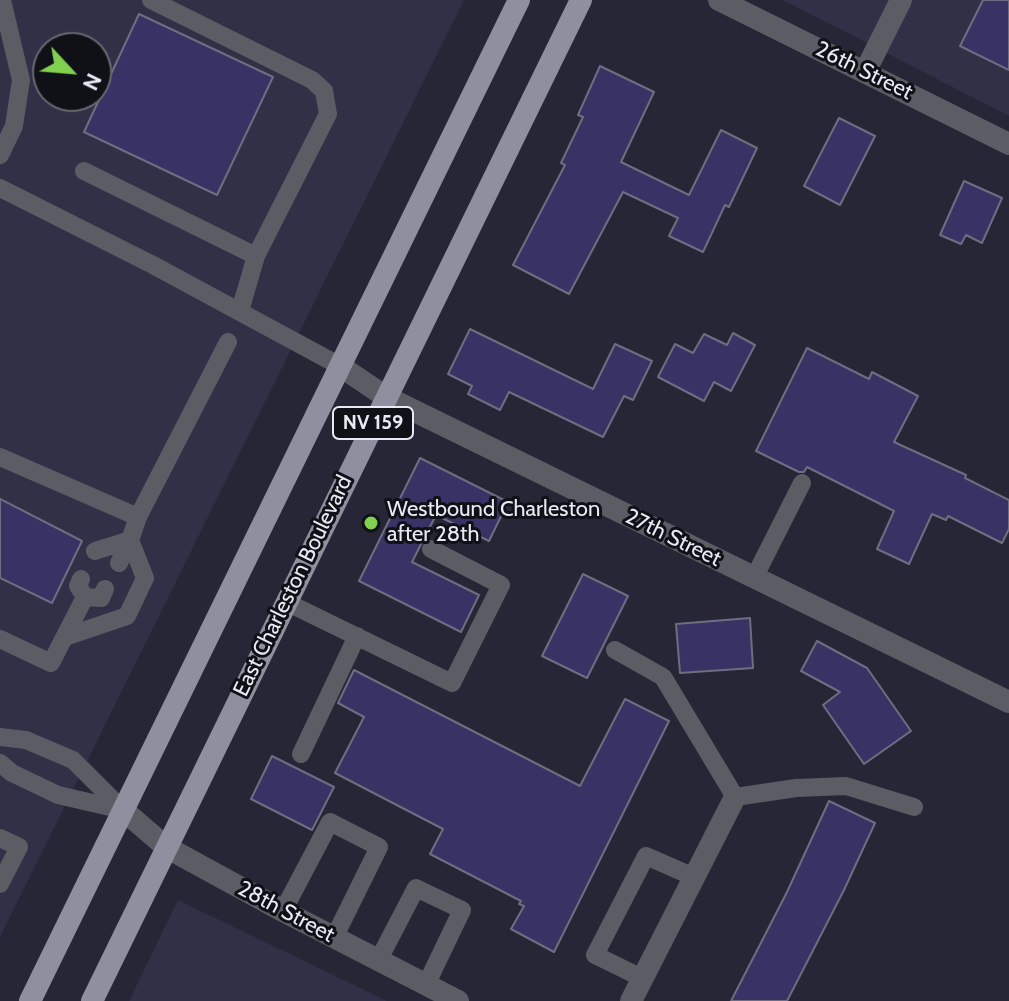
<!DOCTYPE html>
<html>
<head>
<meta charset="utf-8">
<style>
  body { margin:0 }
  #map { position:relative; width:1009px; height:1001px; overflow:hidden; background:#272636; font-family:Cabin,sans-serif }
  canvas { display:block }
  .north { position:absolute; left:32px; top:32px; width:80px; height:80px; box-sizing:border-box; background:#101017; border:2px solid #66676f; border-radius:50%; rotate:116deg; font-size:22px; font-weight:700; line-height:32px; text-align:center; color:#e8e9f4 }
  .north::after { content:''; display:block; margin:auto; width:28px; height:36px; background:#82d04f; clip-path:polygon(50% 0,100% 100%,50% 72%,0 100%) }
</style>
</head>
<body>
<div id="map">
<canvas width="1009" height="1001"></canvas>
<div class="north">N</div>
</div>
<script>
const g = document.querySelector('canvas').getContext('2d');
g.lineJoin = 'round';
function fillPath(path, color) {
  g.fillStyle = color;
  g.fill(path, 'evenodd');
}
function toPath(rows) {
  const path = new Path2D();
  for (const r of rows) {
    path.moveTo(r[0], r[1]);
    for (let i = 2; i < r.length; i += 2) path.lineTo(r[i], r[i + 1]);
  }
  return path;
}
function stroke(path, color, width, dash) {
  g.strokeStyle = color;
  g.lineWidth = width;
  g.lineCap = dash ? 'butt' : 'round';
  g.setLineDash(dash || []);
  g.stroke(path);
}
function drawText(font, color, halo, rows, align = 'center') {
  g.font = font + ' Cabin,sans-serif';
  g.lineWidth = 6;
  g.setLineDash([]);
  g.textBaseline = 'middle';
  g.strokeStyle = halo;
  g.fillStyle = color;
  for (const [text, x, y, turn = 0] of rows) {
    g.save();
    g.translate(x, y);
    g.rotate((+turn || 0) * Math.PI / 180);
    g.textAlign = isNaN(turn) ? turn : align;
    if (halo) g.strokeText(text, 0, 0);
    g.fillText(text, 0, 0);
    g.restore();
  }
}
fillPath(toPath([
  [0,0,464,0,0,937],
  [48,48,96,48,96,96,48,96],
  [783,0,1009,0,1009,116],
  [178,900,387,1001,129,1001]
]), '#303046');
const building = toPath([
  [983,0,1009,0,1009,70,960,46,983,0],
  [139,14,273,77,217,195,84,132,139,14],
  [600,66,654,92,621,162,689,195,721,130,757,148,729,207,725,205,703,252,669,236,678,218,623,192,569,294,513,265,565,165,561,163,583,117,578,115,600,66],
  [839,118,875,136,840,205,804,186,839,118],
  [964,181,1002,198,982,243,966,235,961,244,940,235,964,181],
  [470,329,593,389,615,344,652,361,633,400,624,396,603,437,509,392,500,410,468,394,472,386,448,374,470,329],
  [733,333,755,345,731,391,714,382,704,401,658,377,675,344,693,353,704,334,727,345,733,333],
  [807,348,869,379,872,372,918,396,894,442,966,475,965,478,1009,500,1009,529,1002,543,948,516,946,520,932,514,909,564,877,549,894,511,807,467,804,472,799,472,756,451,807,348],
  [420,458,508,502,489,541,436,515,412,562,479,595,461,632,359,581,420,458],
  [0,499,82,541,52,603,0,578,0,499],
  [583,574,628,596,587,678,542,656,583,574],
  [750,618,753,668,680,673,676,624,750,618],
  [817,641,867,668,911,731,864,764,823,705,840,692,801,671,817,641],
  [354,670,580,786,625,699,669,721,554,952,511,929,524,906,519,904,521,901,430,854,443,829,335,773,364,717,338,703,354,670],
  [272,756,334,787,312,830,251,799,272,756],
  [829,801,875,823,844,890,787,1001,731,1001,787,892,829,801]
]);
fillPath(building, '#373365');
stroke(building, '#6d6e80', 2);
stroke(toPath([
  [151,0,312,80,324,91,328,114,256,256,240,311],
  [0,155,14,126,21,80,2,0],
  [84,171,256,256],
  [0,188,153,265,340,366],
  [0,457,138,517],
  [95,551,130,540],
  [119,563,130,540,138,517,228,342],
  [754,578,802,483],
  [81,579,78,586,85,597],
  [85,597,101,598,105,589],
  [286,602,452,683,501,585,431,549],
  [65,637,127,616,145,578,130,540],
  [0,639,51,663,85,597],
  [615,650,663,677,735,797,796,788,846,786,914,807],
  [0,737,26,740,73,760,123,810],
  [301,754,357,636],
  [0,763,12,773,58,795,123,810],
  [0,838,19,847,0,884],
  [283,911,330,822,379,847,334,938],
  [378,961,416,888,462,910,426,985],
  [642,978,595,955,646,856,694,877]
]), '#5c5c64', 18);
stroke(toPath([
  [719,0,1009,144],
  [865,72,901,0],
  [340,366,386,397,1009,702],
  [631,1001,735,797]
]), '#5c5c64', 22);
stroke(toPath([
  [123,810,166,847,283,911,458,1001]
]), '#5c5c64', 22);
stroke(toPath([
  [30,1001,519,0],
  [92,1001,581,0]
]), '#8f8fa0', 22);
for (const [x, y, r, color] of [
  [371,523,8,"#82d04f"]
]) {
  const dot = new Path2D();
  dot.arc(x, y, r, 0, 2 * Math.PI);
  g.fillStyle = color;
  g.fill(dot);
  stroke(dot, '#101017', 3);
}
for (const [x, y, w] of [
  [373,423,80]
]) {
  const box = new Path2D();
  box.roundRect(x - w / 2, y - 16, w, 32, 6);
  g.fillStyle = '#101017';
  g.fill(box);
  stroke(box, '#e8e9f4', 2);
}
drawText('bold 20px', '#e8e9f4', null, [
  ["NV 159",373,423]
]);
drawText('22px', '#e8e9f4', '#101017', [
  ["26th Street",864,71,26],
  ["27th Street",673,538,26],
  ["East Charleston Boulevard",293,586,-64],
  ["28th Street",286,912,28]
]);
drawText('22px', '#e8e9f4', '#101017', [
  ["Westbound Charleston",387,510],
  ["after 28th",387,535]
], 'left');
</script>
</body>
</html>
